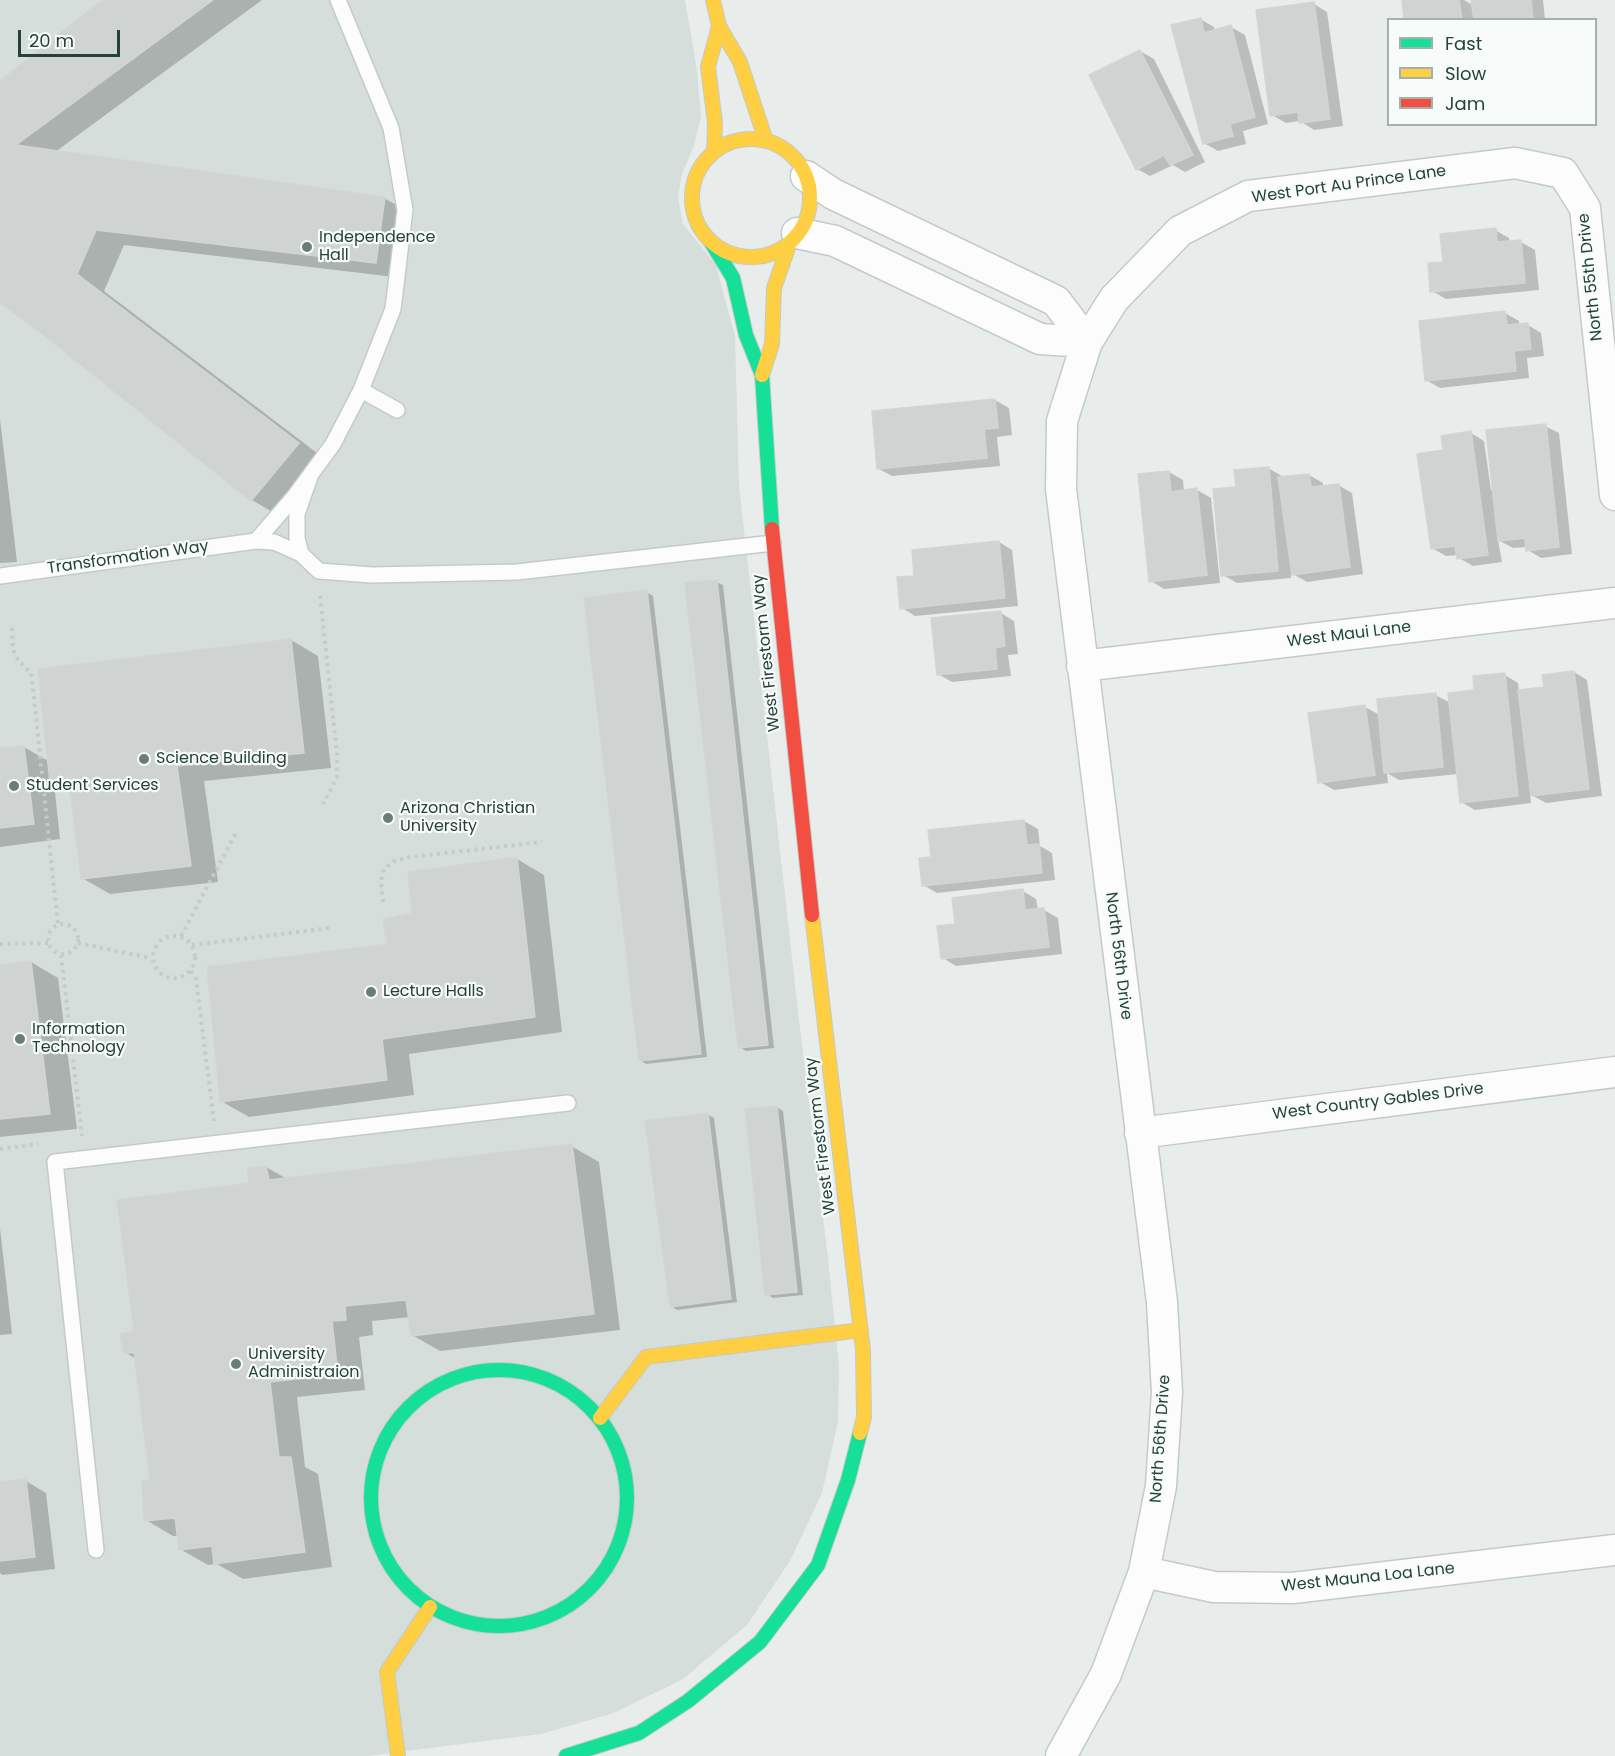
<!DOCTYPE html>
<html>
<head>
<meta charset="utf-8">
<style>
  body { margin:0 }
  #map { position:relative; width:1615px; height:1756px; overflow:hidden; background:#e8edeb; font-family:Poppins,sans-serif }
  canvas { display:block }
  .legend { position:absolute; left:1387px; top:18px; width:210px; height:108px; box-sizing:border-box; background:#f7fbf9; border:2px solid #a3b1ad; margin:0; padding:8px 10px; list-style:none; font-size:18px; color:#24423a }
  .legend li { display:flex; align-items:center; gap:12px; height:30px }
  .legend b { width:30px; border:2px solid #a3b1ad }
  .scale { position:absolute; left:18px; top:30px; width:102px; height:27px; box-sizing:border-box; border:3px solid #24423a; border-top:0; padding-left:8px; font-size:18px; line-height:21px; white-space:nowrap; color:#24423a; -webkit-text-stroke:4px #f7fbf9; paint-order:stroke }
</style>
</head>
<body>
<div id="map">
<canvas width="1615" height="1756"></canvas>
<ul class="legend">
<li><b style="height:8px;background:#16e098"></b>Fast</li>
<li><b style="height:8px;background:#ffcf43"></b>Slow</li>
<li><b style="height:8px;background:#f24e42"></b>Jam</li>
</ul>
<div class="scale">20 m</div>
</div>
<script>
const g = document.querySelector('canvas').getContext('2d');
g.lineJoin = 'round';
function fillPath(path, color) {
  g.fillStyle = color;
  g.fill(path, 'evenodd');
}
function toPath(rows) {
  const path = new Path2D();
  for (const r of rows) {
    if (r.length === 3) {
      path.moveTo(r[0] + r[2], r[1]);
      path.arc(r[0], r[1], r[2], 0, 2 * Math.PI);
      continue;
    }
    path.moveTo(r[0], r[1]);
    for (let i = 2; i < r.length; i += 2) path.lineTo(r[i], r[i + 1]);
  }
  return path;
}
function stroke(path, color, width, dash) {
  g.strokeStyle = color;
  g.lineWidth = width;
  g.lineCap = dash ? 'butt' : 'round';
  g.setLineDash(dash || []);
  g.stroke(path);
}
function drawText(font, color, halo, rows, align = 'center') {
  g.font = font + ' Poppins,sans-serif';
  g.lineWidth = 4.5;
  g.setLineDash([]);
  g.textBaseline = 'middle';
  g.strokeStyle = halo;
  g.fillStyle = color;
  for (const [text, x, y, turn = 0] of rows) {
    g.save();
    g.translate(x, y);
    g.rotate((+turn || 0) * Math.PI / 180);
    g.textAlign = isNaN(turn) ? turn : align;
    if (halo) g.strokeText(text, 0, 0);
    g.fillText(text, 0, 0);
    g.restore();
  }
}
fillPath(toPath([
  [0,0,685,0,697,70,701,116,694,146,682,174,678,197,683,224,716,265,735,336,739,485,799,1020,828,1258,839,1367,838,1422,822,1493,790,1561,747,1625,683,1679,614,1713,541,1734,368,1756,0,1756]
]), '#d6dedb');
fillPath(toPath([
  [104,0,262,0,55,152,384,198,412,214,403,278,124,245,104,291,325,459,279,516,252,500,36,327,0,302,0,83],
  [1403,0,1464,0,1474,6,1473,0,1543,0,1545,20,1406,20],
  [1314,4,1327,12,1343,126,1314,130,1300,121,1286,123,1272,115],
  [1200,19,1214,27,1215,31,1231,27,1245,35,1268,124,1243,131,1246,144,1218,151,1204,143],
  [1140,51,1154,59,1205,162,1185,172,1173,165,1150,176,1137,169],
  [1495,230,1509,238,1510,243,1521,242,1535,250,1539,290,1446,299,1432,291,1445,263],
  [1505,313,1519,321,1519,326,1528,325,1541,333,1544,356,1527,358,1529,378,1440,388,1426,380],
  [995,400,1009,408,1012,435,997,437,1000,466,892,476,879,469],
  [0,419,17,562,0,563],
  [1545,426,1559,433,1572,554,1541,558,1528,550,1527,547,1513,548,1498,540,1502,562,1473,566,1459,558,1458,555,1446,556,1432,548,1445,452,1471,433,1484,441,1491,490,1494,490],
  [1268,468,1282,476,1282,478,1309,475,1323,483,1323,487,1338,485,1352,493,1363,574,1307,582,1291,573,1291,578,1237,583,1223,575,1237,488],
  [1169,472,1183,480,1184,492,1197,490,1211,498,1220,583,1164,589,1151,581],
  [999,542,1012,550,1018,606,915,616,902,608,916,577],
  [716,582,723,585,774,1048,746,1051,740,1047],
  [646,592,653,596,707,1057,646,1064,640,1060],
  [1001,613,1014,621,1018,654,1008,655,1011,676,952,682,938,674],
  [291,640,318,656,331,768,204,781,218,882,110,894,82,878,72,794,54,783,60,839,0,847,0,750,24,747,50,762],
  [1574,672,1587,680,1602,796,1546,803,1530,794,1531,803,1475,810,1461,802,1458,774,1399,780,1387,773,1388,783,1334,790,1320,782,1365,707,1380,715,1435,695,1451,703,1505,675,1518,683,1519,692,1546,688],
  [1024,821,1038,829,1040,846,1052,853,1055,880,937,893,923,885,933,858,930,832],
  [517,859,544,875,562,1032,409,1054,414,1095,249,1117,221,1101,389,945,414,914],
  [1023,891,1036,899,1038,910,1044,910,1058,918,1062,954,956,966,943,958,957,925],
  [31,962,58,978,77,1129,0,1137,0,966],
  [777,1107,783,1111,803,1295,773,1298,767,1294],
  [707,1114,714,1118,737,1302,677,1310,671,1306],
  [571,1146,599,1162,620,1330,440,1351,412,1335,410,1317,372,1321,373,1335,359,1337,365,1390,297,1397,305,1467,318,1474,332,1567,243,1579,217,1564,208,1565,180,1549,178,1536,173,1536,146,1520,152,1481,136,1359,125,1352,135,1333,266,1167,287,1179],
  [0,1228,12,1334,0,1335],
  [26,1481,46,1493,55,1569,2,1575,0,1573,0,1483]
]), '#0003');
const building = toPath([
  [102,0,213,0,16,145,385,197,376,263,96,230,77,274,299,443,251,501,35,328,0,303,0,81,102,0],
  [1402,0,1459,0,1462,20,1404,20,1402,0],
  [1471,0,1531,0,1533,20,1474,20,1471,0],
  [1314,2,1330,119,1299,123,1298,112,1270,116,1256,10,1314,2],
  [1201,18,1204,33,1231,25,1255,117,1230,124,1233,136,1203,144,1171,25,1201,18],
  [1140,50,1193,155,1170,165,1164,155,1136,170,1089,75,1140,50],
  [1496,228,1497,242,1521,240,1525,283,1430,292,1428,263,1443,262,1440,234,1496,228],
  [1505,311,1507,325,1528,323,1531,349,1514,351,1516,371,1425,381,1419,321,1505,311],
  [995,399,998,428,984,429,987,458,877,469,872,411,995,399],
  [1546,424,1559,547,1526,551,1525,538,1498,541,1486,430,1546,424],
  [1471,431,1488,555,1457,559,1455,546,1431,549,1417,454,1443,450,1441,436,1471,431],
  [1269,467,1278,571,1221,576,1213,489,1236,487,1234,470,1269,467],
  [1169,471,1171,492,1197,488,1207,575,1149,582,1138,474,1169,471],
  [1309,474,1311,487,1339,484,1350,567,1292,575,1278,477,1309,474],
  [999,541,1005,598,900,609,897,577,914,576,912,550,999,541],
  [717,580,768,1045,738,1048,685,583,717,580],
  [647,590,701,1054,639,1061,584,598,647,590],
  [1001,611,1005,646,995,648,997,669,937,675,931,618,1001,611],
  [291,639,304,753,177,766,191,866,81,879,69,781,50,783,38,669,291,639],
  [1574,671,1589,789,1531,796,1518,690,1544,687,1542,675,1574,671],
  [1505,673,1518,796,1460,803,1448,693,1474,690,1473,676,1505,673],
  [1436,693,1443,767,1384,773,1377,699,1436,693],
  [1365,705,1375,775,1318,783,1308,713,1365,705],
  [24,746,34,824,0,828,0,748,24,746],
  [1024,820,1027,845,1039,844,1042,873,922,886,919,858,931,857,928,830,1024,820],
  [517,857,535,1017,382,1039,387,1080,220,1102,207,967,387,944,383,919,412,913,408,872,517,857],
  [1023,889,1025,910,1044,908,1049,947,941,959,937,926,955,924,952,898,1023,889],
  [31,961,50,1114,0,1119,0,965,31,961],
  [777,1106,797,1292,765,1295,745,1109,777,1106],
  [708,1113,731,1299,670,1307,645,1121,708,1113],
  [572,1144,594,1314,411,1336,406,1300,345,1306,346,1320,332,1321,338,1374,270,1382,279,1457,291,1457,305,1552,214,1564,212,1546,179,1550,175,1518,144,1521,142,1481,150,1480,134,1353,124,1353,120,1334,134,1331,117,1200,249,1183,247,1168,266,1166,269,1180,572,1144],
  [26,1479,35,1557,0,1561,0,1482,26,1479]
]);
fillPath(building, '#cfd4d2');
stroke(building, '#d1d6d4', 1.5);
const lane = toPath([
  [338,0,391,128,405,210,393,309,361,390,397,410],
  [311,474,297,514,297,538,301,554,319,571,372,575,517,572,773,543],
  [256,541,274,542,301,554],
  [0,576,256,541,294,497,333,444,361,390],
  [96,1550,55,1162,568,1103]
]);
const street = toPath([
  [806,176,833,194,1056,301,1087,342],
  [797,233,835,241,1040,339,1087,342],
  [1082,666,1615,603],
  [1140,1133,1615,1072],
  [1144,1572,1214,1587,1293,1588,1615,1550],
  [1061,1756,1106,1674,1144,1572,1161,1486,1167,1392,1162,1302,1061,489,1062,421,1087,342,1114,299,1180,231,1248,196,1515,163,1563,173,1585,208,1615,495]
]);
const fast = toPath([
  [711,242,733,278,746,335,762,375,772,529],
  [499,1498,128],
  [566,1756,639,1733,688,1701,760,1642,818,1565,848,1480,860,1433]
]);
const slow = toPath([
  [713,0,719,26,740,62,766,141],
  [751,198,59],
  [714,152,715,123,708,67,719,26],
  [762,375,772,344,774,288,790,242],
  [812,915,863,1350,864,1417,860,1433],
  [600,1418,646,1357,861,1330],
  [398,1756,387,1672,430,1607]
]);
const jam = toPath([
  [772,529,812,915]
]);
stroke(lane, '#c5cac8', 18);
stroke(street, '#c5cac8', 33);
stroke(fast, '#c3cbc8', 16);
stroke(slow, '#c3cbc8', 16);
stroke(jam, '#c3cbc8', 16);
stroke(toPath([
  [320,596,337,754,337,777,323,804],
  [12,628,13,650,18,660,31,673,32,679,58,925],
  [383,902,381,881,384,869,394,861,410,857,542,842],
  [63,939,15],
  [174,957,21],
  [181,936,237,831],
  [78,943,151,958],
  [0,944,48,943],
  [192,945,329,928],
  [61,955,82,1136],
  [191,971,196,979,214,1121],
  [0,1149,38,1144]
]), '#c3ccca', 4, [3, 4.5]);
stroke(lane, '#fcfcfc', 15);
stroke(street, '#fcfcfc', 30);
stroke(fast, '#16e098', 14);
stroke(slow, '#ffcf43', 14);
stroke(jam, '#f24e42', 14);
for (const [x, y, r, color] of [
  [307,247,6,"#697e78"],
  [144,759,6,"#697e78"],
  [14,786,6,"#697e78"],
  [388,818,6,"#697e78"],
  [371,992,6,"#697e78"],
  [20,1039,6,"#697e78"],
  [236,1364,6,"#697e78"]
]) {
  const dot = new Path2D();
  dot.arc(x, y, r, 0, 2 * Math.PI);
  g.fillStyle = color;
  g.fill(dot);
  stroke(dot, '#f7fbf9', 2);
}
drawText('16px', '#24423a', '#f7fbf9', [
  ["West Port Au Prince Lane",1349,185,-8],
  ["North 55th Drive",1591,277,-96],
  ["Transformation Way",128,558,-8],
  ["West Maui Lane",1349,635,-7],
  ["West Firestorm Way",767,653,-96],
  ["North 56th Drive",1118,956,83],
  ["West Country Gables Drive",1378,1102,-7],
  ["West Firestorm Way",821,1136,-97],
  ["North 56th Drive",1161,1439,-86],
  ["West Mauna Loa Lane",1368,1578,-6]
]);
drawText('16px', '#24423a', '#f7fbf9', [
  ["Independence",319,238],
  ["Hall",319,256],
  ["Science Building",156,759],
  ["Student Services",26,786],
  ["Arizona Christian",400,809],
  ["University",400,827],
  ["Lecture Halls",383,992],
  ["Information",32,1030],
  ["Technology",32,1048],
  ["University",248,1355],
  ["Administraion",248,1373]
], 'left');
</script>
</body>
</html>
